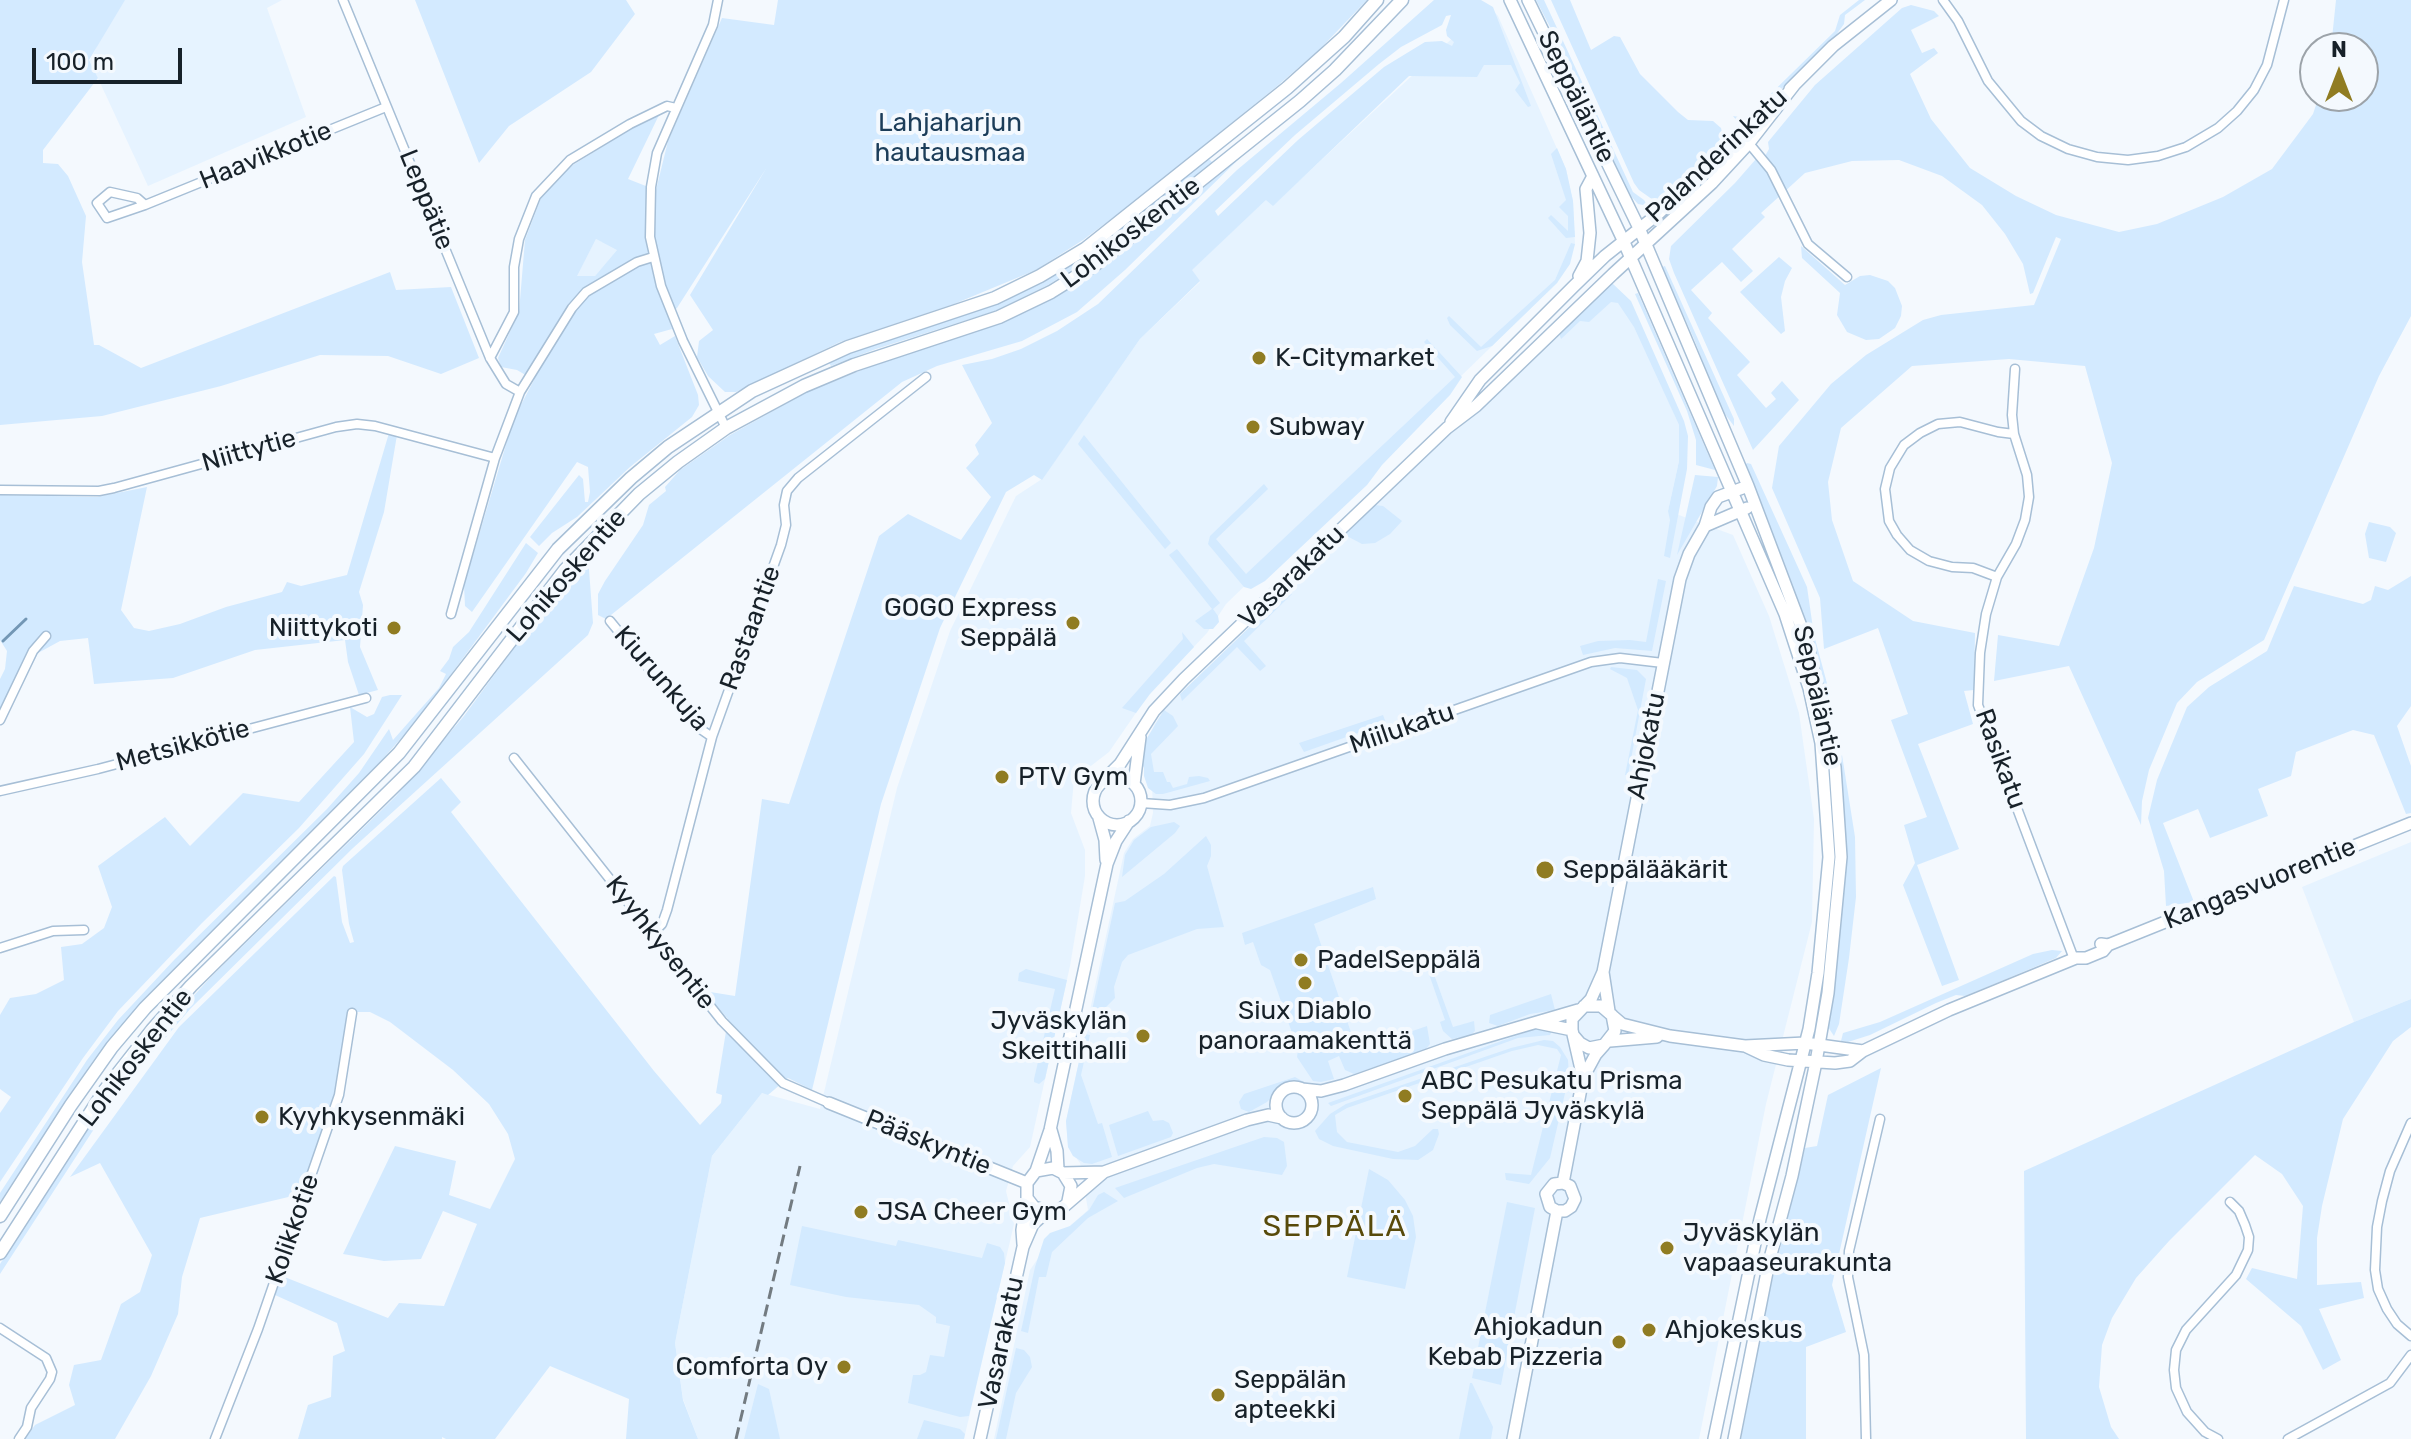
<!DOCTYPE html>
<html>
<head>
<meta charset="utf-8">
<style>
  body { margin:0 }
  #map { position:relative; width:2411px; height:1439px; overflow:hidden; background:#f4f9fe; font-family:Rubik,sans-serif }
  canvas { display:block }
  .north { position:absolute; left:2299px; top:32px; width:80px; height:80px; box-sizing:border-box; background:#f4f9fe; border:2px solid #9ca3a9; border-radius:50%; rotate:0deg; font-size:22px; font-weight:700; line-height:32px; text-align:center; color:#172129 }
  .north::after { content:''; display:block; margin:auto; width:28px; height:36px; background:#907c22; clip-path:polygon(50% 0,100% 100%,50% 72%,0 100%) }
  .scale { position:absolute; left:32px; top:48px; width:150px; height:36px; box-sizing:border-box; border:4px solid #172129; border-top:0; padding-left:10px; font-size:24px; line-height:28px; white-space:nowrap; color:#172129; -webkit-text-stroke:6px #f4f9fe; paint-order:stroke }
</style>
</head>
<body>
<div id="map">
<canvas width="2411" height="1439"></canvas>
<div class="north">N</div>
<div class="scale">100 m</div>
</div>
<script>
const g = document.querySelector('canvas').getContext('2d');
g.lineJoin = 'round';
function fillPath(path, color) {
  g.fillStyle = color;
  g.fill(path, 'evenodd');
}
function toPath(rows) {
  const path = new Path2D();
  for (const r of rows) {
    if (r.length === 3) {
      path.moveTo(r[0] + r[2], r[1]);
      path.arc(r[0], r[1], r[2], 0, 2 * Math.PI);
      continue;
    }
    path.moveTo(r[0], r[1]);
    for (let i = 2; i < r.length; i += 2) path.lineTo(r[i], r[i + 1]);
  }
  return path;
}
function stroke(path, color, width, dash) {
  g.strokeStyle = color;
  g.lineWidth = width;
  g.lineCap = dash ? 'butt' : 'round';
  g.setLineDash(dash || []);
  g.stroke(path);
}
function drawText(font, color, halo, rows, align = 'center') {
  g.font = font + ' Rubik,sans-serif';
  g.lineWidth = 8;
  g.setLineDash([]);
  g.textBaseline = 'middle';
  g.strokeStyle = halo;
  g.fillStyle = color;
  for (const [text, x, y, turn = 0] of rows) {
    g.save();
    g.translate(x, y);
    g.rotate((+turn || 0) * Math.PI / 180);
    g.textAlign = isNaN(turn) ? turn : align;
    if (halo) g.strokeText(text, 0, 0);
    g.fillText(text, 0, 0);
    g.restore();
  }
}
fillPath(toPath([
  [123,0,282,0,267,8,306,117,148,186,90,61,100,39],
  [1488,5,1498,16,1566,169,1573,201,1575,244,1557,283,1226,604,1207,633,1149,694,1109,752,1074,779,1071,813,1085,850,1085,876,1070,966,1030,1147,1013,1166,1006,1191,1014,1224,964,1439,698,1439,683,1399,675,1343,712,1156,762,1093,820,1109,897,788,950,631,1016,496,1042,479,1140,339,1200,282,1191,270,1267,199,1273,205],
  [596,239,618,249,595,276,576,276],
  [1601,287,1616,289,1628,306,1679,425,1679,461,1668,511,1733,535,1769,616,1799,713,1814,819,1812,922,1766,1104,1699,1439,994,1439,1030,1270,1045,1248,1088,1210,1080,1163,1068,1147,1066,1121,1124,853,1133,839,1150,826,1153,813,1152,786,1146,778,1142,760,1154,725,1164,710],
  [2411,842,2411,999,2354,1022,2302,887]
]), '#e6f3ff');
fillPath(toPath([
  [0,0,125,0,89,60,98,78,43,150,43,163,58,164,68,176,86,216,82,262,94,345,99,345,141,368,390,272,396,290,451,287,479,358,441,374,388,356,320,355,221,386,102,416,0,425],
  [415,0,626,0,635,14,591,72,509,126,479,163],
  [778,0,1367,0,1319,50,1276,87,1134,202,1083,240,1036,270,954,304,840,342,736,392,725,392,708,376,697,357,699,341,713,330,690,295,767,167,677,308,668,316,672,329,654,334,660,345,675,336,698,395,699,405,692,417,630,467,577,517,552,533,539,546,530,537,579,475,583,479,585,502,588,502,590,492,588,467,577,462,472,612,465,606,464,585,514,418,534,380,517,370,501,367,498,358,519,312,525,240,541,198,555,181,573,165,632,128,659,115,628,179,656,190,668,141,722,18,774,25],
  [596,239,617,250,595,276,577,276],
  [1434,0,1481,0,1493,7,1531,106,1528,107,1515,90,1520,83,1511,65,1484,65,1477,77,1409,76,1273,206,1266,200,1192,270,1200,281,1140,339,1042,480,1034,475,1006,492,940,628,881,804,812,1090,788,1078,768,1095,762,1093,712,1156,675,1343,683,1400,698,1439,626,1439,629,1399,550,1366,495,1439,446,1439,442,1437,442,1439,298,1439,308,1405,331,1397,333,1356,345,1351,337,1323,275,1295,282,1276,388,1318,399,1303,444,1306,477,1224,443,1211,421,1259,384,1261,343,1254,395,1146,456,1161,449,1195,490,1209,515,1159,508,1134,489,1104,453,1070,390,1022,370,1012,349,1012,335,1095,301,1194,200,1218,182,1277,178,1314,151,1376,115,1439,25,1439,35,1425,75,1405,69,1385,74,1365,101,1360,121,1304,140,1292,152,1255,100,1163,70,1177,179,1027,334,876,336,877,342,922,350,943,354,942,349,924,342,870,343,866,441,778,461,802,451,812,654,1071,700,1125,721,1103,722,1095,716,1093,728,1019,704,991,735,996,762,799,789,804,879,536,908,514,961,540,991,497,966,468,979,454,975,445,992,423,962,365,992,359,1021,349,1057,331,1098,304,1237,170,1341,83],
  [1451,15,1446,30,1447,36,1454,42,1452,46,1442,41,1425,42,1384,67,1298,140,1218,216,1215,211,1295,135,1379,64,1401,47,1442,25,1446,16],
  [1536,0,1544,0,1633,192,1644,200,1648,206,1638,204,1628,193,1575,75],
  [1551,0,1570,0,1591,50,1614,36,1620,37,1640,74,1678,112,1688,120,1713,121,1721,128,1723,137,1719,146,1656,202,1639,190,1634,183],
  [1859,0,1865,0,1845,15,1844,24,1836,35,1748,122,1737,121,1733,116,1746,118,1835,31,1840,15],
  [2336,0,2411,0,2411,316,2379,376,2264,640,2197,682,2177,703,2149,770,2142,801,2141,825,2069,666,1994,681,1998,635,2059,646,2094,548,2112,463,2085,366,2009,359,1912,366,1841,428,1828,482,1832,520,1853,581,1913,621,1975,633,1974,690,1964,691,1973,724,1918,744,1959,849,1917,865,1959,980,1942,986,1903,885,1915,863,1904,825,1927,817,1891,720,1908,714,1878,628,1824,649,1820,598,1772,488,1779,446,1831,384,1866,355,1923,320,1941,315,2034,305,2061,239,2056,237,2033,293,2030,294,2023,264,2005,234,1982,205,1942,176,1899,160,1852,161,1805,173,1761,213,1765,217,1732,249,1753,271,1741,282,1722,262,1691,290,1712,313,1708,318,1750,362,1737,375,1766,408,1776,399,1771,393,1782,381,1799,400,1753,450,1674,273,1669,259,1671,246,1735,183,1756,159,1761,163,1769,149,1768,142,1815,85,1902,8,1911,5,1934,11,1939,16,1911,30,1922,53,1934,48,1938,53,1910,74,1931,119,1970,168,2016,196,2056,215,2119,232,2157,224,2223,197,2272,169,2313,114,2319,96,2363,96,2363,48,2331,48],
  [1557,148,1566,169,1573,201,1575,237,1566,238,1548,218,1551,215,1568,231,1568,216,1559,207,1566,200,1551,154],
  [1243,155,1125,270,1077,312,1022,341,937,366,902,382,606,619,598,615,598,594,605,581,643,525,649,505,666,491,665,487,680,470,730,435,807,392,904,353,976,332,1028,311,1054,297,1098,269,1150,230],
  [1209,159,1213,163,1131,228,1091,258,1048,285,995,311,876,349,831,366,828,361,994,304,1046,279,1088,253],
  [1571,243,1575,244,1570,264,1557,283,1492,346,1477,351,1450,325,1447,318,1449,316,1481,347,1555,280],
  [1801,246,1845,285,1860,276,1870,275,1888,281,1895,288,1902,306,1901,316,1895,328,1879,339,1866,340,1847,332,1837,315,1840,293,1802,258],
  [1779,257,1792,268,1785,281,1781,297,1785,331,1781,334,1740,292],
  [1665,266,1734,419,1734,426,1721,409,1694,339,1662,267],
  [1612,283,1631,301,1684,421,1688,436,1687,469,1670,558,1664,556,1670,520,1668,511,1679,461,1679,425,1634,327,1618,303,1611,302,1589,322,1580,321,1561,339,1559,333],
  [1638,293,1711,461,1715,470,1696,465,1696,440,1687,411,1635,294],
  [1427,339,1462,377,1450,395,1382,465,1367,485,1265,581,1251,589,1244,587,1208,544,1210,536,1264,484,1268,489,1216,539,1246,574,1455,377,1424,342],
  [389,433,397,435,384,512,359,592,363,605,360,647,378,690,359,695,348,662,345,640,255,650,173,678,94,684,88,638,60,641,38,653,6,716,0,713,0,679,5,669,7,651,0,640,0,495,97,497,147,487,121,610,134,628,149,631,180,624,226,607,282,592,287,582,301,586,347,575],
  [1084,435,1171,543,1165,549,1078,444],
  [1747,463,1751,464,1807,587,1814,635,1832,702,1829,702,1745,465],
  [1695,475,1718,477,1717,486,1677,555],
  [1375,505,1383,506,1402,521,1390,534,1375,543,1362,544,1345,535],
  [2369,522,2390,527,2396,533,2386,562,2369,558,2365,534],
  [526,543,538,553,526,573,418,719,366,778,145,998,93,1061,0,1202,0,1193,87,1060,118,1020,175,959,327,809,359,773,389,729,393,740,439,688,446,674,440,671,449,659,453,647,469,632],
  [1177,549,1220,603,1213,609,1218,616,1219,622,1213,629,1204,629,1195,621,1212,609,1169,555],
  [588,556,593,623,588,635,353,848,191,1008,135,1073,92,1132,0,1274,0,1264,88,1128,147,1046,212,976,396,796,464,716,547,603],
  [2411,576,2411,706,2397,726,2411,766,2411,813,2406,814,2374,735,2353,730,2296,752,2291,776,2258,789,2268,816,2210,838,2198,809,2163,823,2194,902,2166,906,2164,871,2148,818,2157,780,2187,707,2209,687,2267,651,2294,586,2363,604,2371,600,2375,586,2388,590],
  [1658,579,1666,581,1652,651,1615,648,1583,655,1580,646,1598,641,1630,640,1646,642],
  [1286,592,1292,594,1244,641,1266,666,1260,671,1237,647,1182,701,1180,694],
  [1182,632,1194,647,1150,694,1136,713,1122,708,1183,639],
  [1611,667,1637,670,1646,679,1628,775,1625,775,1638,710,1627,678,1610,669],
  [390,695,402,695,364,754,299,828,202,923,118,1011,83,1058,0,1182,0,1113,11,1097,0,1089,0,1015,10,998,36,994,64,980,61,947,82,944,104,928,112,907,98,866,165,817,190,846,243,793,299,802,354,742,350,707,367,717,374,714,382,697],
  [1164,710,1173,716,1178,726,1151,754,1154,772,1163,772,1167,782,1170,782,1173,788,1187,784,1189,777,1199,776,1208,778,1210,781,1163,794,1156,794,1148,788,1144,776,1144,767,1139,764,1144,743],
  [1383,715,1386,723,1304,752,1299,743],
  [1842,755,1855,837,1856,897,1849,958,1839,1024,1834,1036,1826,1024,1841,926,1845,854,1844,797,1839,760],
  [1174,822,1180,826,1175,833,1122,877,1125,855,1134,840,1151,827],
  [1206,836,1211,845,1211,856,1207,866,1224,927,1197,929,1128,955,1122,962,1114,987,1115,998,1105,1008,1091,1015,1115,903,1125,901,1164,874],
  [1373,887,1376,899,1314,924,1357,1050,1427,1026,1430,1044,1425,1050,1354,1074,1345,1070,1339,1056,1328,1061,1334,1079,1321,1082,1313,1081,1297,1057,1298,1050,1270,970,1261,965,1253,942,1245,945,1242,933],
  [2052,950,2062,951,2056,958,2004,980,1965,996,1956,995,1936,1003,1870,1035,1848,1042,1841,1041,1843,1033,1880,1022,2033,954],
  [1427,955,1453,1027,1474,1021,1475,1031,1471,1035,1452,1039,1443,1031,1440,1022,1445,1020,1423,957],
  [1026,969,1067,980,1045,1079,1039,1084,1034,1082,1034,1079,1055,989,1018,981,1019,973],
  [1551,994,1555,1010,1530,1014,1498,1026,1489,1023,1490,1015],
  [2411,999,2411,1027,2393,1041,2343,1119,2322,1206,2317,1238,2317,1285,2361,1282,2364,1298,2319,1309,2341,1360,2323,1370,2301,1326,2246,1279,2252,1268,2297,1279,2303,1206,2282,1174,2255,1155,2169,1241,2136,1278,2112,1318,2102,1345,2099,1387,2111,1427,2119,1439,2026,1439,2024,1171,2354,1022],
  [1535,1029,1553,1029,1550,1035,1518,1038,1331,1106,1328,1103],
  [1085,1034,1090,1035,1081,1075,1098,1124,1102,1123,1112,1157,1092,1164,1084,1163,1073,1156,1068,1147,1066,1121],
  [1544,1040,1553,1041,1560,1047,1568,1060,1569,1076,1550,1158,1529,1184,1506,1180,1505,1173,1531,1175,1561,1055,1557,1049,1538,1045,1512,1051,1347,1108,1335,1115,1337,1132,1347,1142,1398,1152,1415,1146,1433,1129,1438,1129,1439,1134,1433,1150,1418,1160,1393,1159,1333,1146,1319,1139,1315,1131,1330,1114,1346,1104,1511,1048],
  [1881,1068,1832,1285,1846,1332,1806,1347,1806,1439,1741,1439,1768,1297,1805,1148,1817,1146,1828,1095],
  [1295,1077,1309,1085,1290,1083,1283,1086,1267,1102,1249,1112,1241,1109,1239,1102,1244,1094],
  [1148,1111,1153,1121,1163,1120,1169,1123,1173,1133,1171,1137,1118,1156,1109,1125],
  [1264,1137,1277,1138,1284,1142,1287,1166,1282,1175,1214,1164,1197,1168,1124,1198,1115,1188],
  [1369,1169,1388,1180,1405,1200,1413,1216,1416,1237,1405,1289,1347,1277],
  [1104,1192,1118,1201,1088,1218,1052,1252,1046,1277,1039,1277,1028,1333,1021,1331,1035,1267,1044,1239,1050,1233,1070,1226,1089,1210,1098,1195],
  [1507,1202,1535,1208,1501,1385,1472,1378],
  [802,1226,896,1246,898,1240,982,1258,987,1243,1000,1247,1004,1253,1005,1263,969,1416,960,1417,908,1403,913,1375,920,1375,926,1372,930,1355,944,1357,950,1326,936,1323,936,1317,919,1305,846,1297,790,1285],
  [1016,1348,1024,1350,1030,1357,1032,1367,1016,1393,1006,1439,996,1439],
  [1470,1383,1472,1383,1493,1427,1491,1439,1459,1439],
  [758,1384,769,1389,780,1439,744,1439],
  [924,1420,960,1429,965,1434,964,1439,917,1439]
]), '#d3eaff');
stroke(toPath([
  [3,641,26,619]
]), '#7397b5', 3);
const street = toPath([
  [343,0,490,358,506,384,520,392],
  [718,0,713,25,657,153,651,187,650,237,661,286,683,341,726,428],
  [1943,0,1958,21,1988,81,2021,121,2041,136,2068,149,2097,157,2128,160,2158,156,2186,147,2218,128,2237,111,2254,90,2267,65,2284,0],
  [1747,141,1771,170,1808,244,1847,277],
  [145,205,107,218,97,203,110,192,137,198,145,205,386,107],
  [490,358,514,312,514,267,519,239,536,196,570,160,630,124,667,106,676,108],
  [2015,369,2012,415,2014,434,2027,475,2029,497,2025,520,2016,544,1997,577,1986,614,1980,653,1978,705,2074,959],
  [0,490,99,491,114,488,336,427,357,424,375,426,495,458],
  [1997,577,1973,568,1952,567,1929,561,1910,550,1897,535,1889,521,1885,489,1890,468,1904,445,1920,433,1938,424,1960,422,1998,432,2014,434],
  [451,614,495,458,520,392,572,308,586,292,637,262,653,257],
  [610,621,696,726,712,737],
  [0,720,33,651,46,636],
  [514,758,722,1021,783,1083,829,1103],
  [0,791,98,769,366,698],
  [1141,803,1170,805,1204,798,1591,662,1620,658,1663,663],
  [652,934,662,924,667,910,712,737,781,545,786,525,784,505,787,491,798,478,926,377],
  [0,948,53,931,84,930],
  [2411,1123,2390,1171,2382,1201,2377,1227,2375,1270,2378,1289,2387,1309,2397,1324,2411,1336],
  [0,1328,46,1358,52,1372,50,1379,31,1408,27,1427,19,1439],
  [215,1439,258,1329,339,1095,352,1013],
  [1866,1439,1864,1355,1848,1277,1849,1251,1880,1119],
  [2218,1439,2205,1432,2187,1412,2176,1388,2174,1370,2176,1350,2186,1330,2236,1275,2248,1250,2249,1237,2245,1225,2239,1211,2230,1202],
  [2288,1439,2390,1383,2411,1355]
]);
const secondary = toPath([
  [1510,0,1623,240,1785,614,1809,688,1821,743,1829,857,1818,973,1809,1029,1760,1219,1714,1439],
  [1528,0,1639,228,1748,486,1807,642,1835,767,1841,857,1828,993,1816,1062,1792,1176,1769,1262,1734,1439],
  [1790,89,1833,46,1891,0],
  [1579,276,1587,261,1590,233,1586,189,1593,176],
  [1451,422,1480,380,1574,286,1605,256,1658,214,1771,106],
  [1705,526,1747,508],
  [1117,801,24],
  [1104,780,1120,764,1154,711,1184,679,1447,428,1476,406,1613,274,1712,183,1749,143,1795,84],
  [1134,784,1140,737],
  [1099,818,1105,840,1106,860],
  [2101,944,2108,945,2411,823],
  [1603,972,1609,1011],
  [1584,1006,1601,1006,1622,1024,1670,1036,1745,1046,1805,1043,1863,1051],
  [1538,1023,1572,1030],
  [1574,1036,1580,1043,1589,1048,1604,1045,1615,1031,1612,1015],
  [1610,1041,1657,1037],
  [1745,1046,1764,1055,1788,1060,1835,1063,1850,1061,1863,1051,1949,1010,2076,958,2086,958,2103,951,2108,945],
  [1583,1078,1572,1030,1572,1019,1591,999,1603,972,1680,579,1689,554,1705,526,1711,507,1718,497,1748,486],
  [1294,1105,18],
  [1302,1089,1321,1091,1344,1085,1445,1049,1578,1010],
  [829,1103,1027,1183],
  [1051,1130,1057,1151,1058,1169],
  [1036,1171,1050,1130,1107,864,1116,841,1129,821],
  [1063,1173,1104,1172,1247,1120,1268,1115,1282,1118],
  [1563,1183,1583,1078,1596,1054,1604,1045],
  [1557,1211,1565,1211,1571,1207,1575,1199,1570,1186,1563,1183],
  [1557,1211,1550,1207,1546,1194,1554,1184,1563,1183],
  [1050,1212,1034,1207,1027,1198,1027,1183,1036,1171,1053,1168,1063,1173,1071,1186,1068,1201],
  [1023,1244,1022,1230,1027,1198],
  [980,1439,1023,1247,1033,1224,1042,1216,1061,1209,1104,1172],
  [1513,1439,1557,1211]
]);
const primary = toPath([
  [0,1216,71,1105,112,1047,145,1008,399,753,558,549,631,478,668,447,752,391,848,347,995,298,1040,276,1085,249,1287,88,1344,37,1377,0],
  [0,1253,105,1090,152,1030,191,986,414,767,565,570,639,494,678,462,726,428,804,386,854,365,999,317,1051,292,1096,264,1300,101,1335,70,1402,0]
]);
stroke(street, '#a7bfd6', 11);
stroke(secondary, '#a7bfd6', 14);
stroke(primary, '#a7bfd6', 15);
stroke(street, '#fff', 8);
stroke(secondary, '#fff', 11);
stroke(primary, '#fff', 12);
stroke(toPath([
  [736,1439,800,1166]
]), '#737b81', 3, [12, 6]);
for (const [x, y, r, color] of [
  [1259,358,8,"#907c22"],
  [1253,427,8,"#907c22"],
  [1073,623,8,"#907c22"],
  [394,628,8,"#907c22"],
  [1002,777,8,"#907c22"],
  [1545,870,10,"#907c22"],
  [1301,960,8,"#907c22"],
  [1305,983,8,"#907c22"],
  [1143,1036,8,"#907c22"],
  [1405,1096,8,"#907c22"],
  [262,1117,8,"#907c22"],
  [861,1212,8,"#907c22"],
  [1667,1248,8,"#907c22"],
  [1649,1330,8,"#907c22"],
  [1619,1342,8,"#907c22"],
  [844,1367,8,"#907c22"],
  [1218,1395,8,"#907c22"]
]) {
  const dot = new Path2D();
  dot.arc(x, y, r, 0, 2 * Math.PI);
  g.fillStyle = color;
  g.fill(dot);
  stroke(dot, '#f4f9fe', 3);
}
drawText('26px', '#172129', '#f4f9fe', [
  ["Seppäläntie",1576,97,64],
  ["Haavikkotie",266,156,-22],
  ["Palanderinkatu",1717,156,-43],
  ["Leppätie",426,200,68],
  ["Lohikoskentie",1131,233,-37],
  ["Niittytie",249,451,-16],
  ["Lohikoskentie",567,576,-49],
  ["Vasarakatu",1292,577,-44],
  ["Rastaantie",751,628,-70],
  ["Kiurunkuja",661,679,49],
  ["Seppäläntie",1817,696,77],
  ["Miilukatu",1402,729,-19],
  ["Metsikkötie",183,746,-15],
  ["Ahjokatu",1647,746,-79],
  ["Rasikatu",2000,759,70],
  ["Kangasvuorentie",2260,884,-22],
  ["Kyyhkysentie",660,943,52],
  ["Lohikoskentie",136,1058,-52],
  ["Pääskyntie",928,1143,22],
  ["Kolikkotie",293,1229,-71],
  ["Vasarakatu",1002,1343,-78]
]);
drawText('26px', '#1c3d59', '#f4f9fe', [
  ["Lahjaharjun",950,123],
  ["hautausmaa",950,153]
]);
drawText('26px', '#172129', '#f4f9fe', [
  ["K-Citymarket",1275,358],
  ["Subway",1269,427],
  ["GOGO Express",1057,608,"right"],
  ["Seppälä",1057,638,"right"],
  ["Niittykoti",378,628,"right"],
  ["PTV Gym",1018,777],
  ["Seppälääkärit",1563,870],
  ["PadelSeppälä",1317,960],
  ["Siux Diablo",1305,1011,"center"],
  ["panoraamakenttä",1305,1041,"center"],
  ["Jyväskylän",1127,1021,"right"],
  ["Skeittihalli",1127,1051,"right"],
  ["ABC Pesukatu Prisma",1421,1081],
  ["Seppälä Jyväskylä",1421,1111],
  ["Kyyhkysenmäki",278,1117],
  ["JSA Cheer Gym",877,1212],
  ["Jyväskylän",1683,1233],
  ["vapaaseurakunta",1683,1263],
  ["Ahjokadun",1603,1327,"right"],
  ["Kebab Pizzeria",1603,1357,"right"],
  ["Ahjokeskus",1665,1330],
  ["Comforta Oy",828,1367,"right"],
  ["Seppälän",1234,1380],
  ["apteekki",1234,1410]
], 'left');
g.letterSpacing = '2px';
drawText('30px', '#584a0a', '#f4f9fe', [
  ["SEPPÄLÄ",1335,1227]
]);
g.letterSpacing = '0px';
</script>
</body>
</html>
